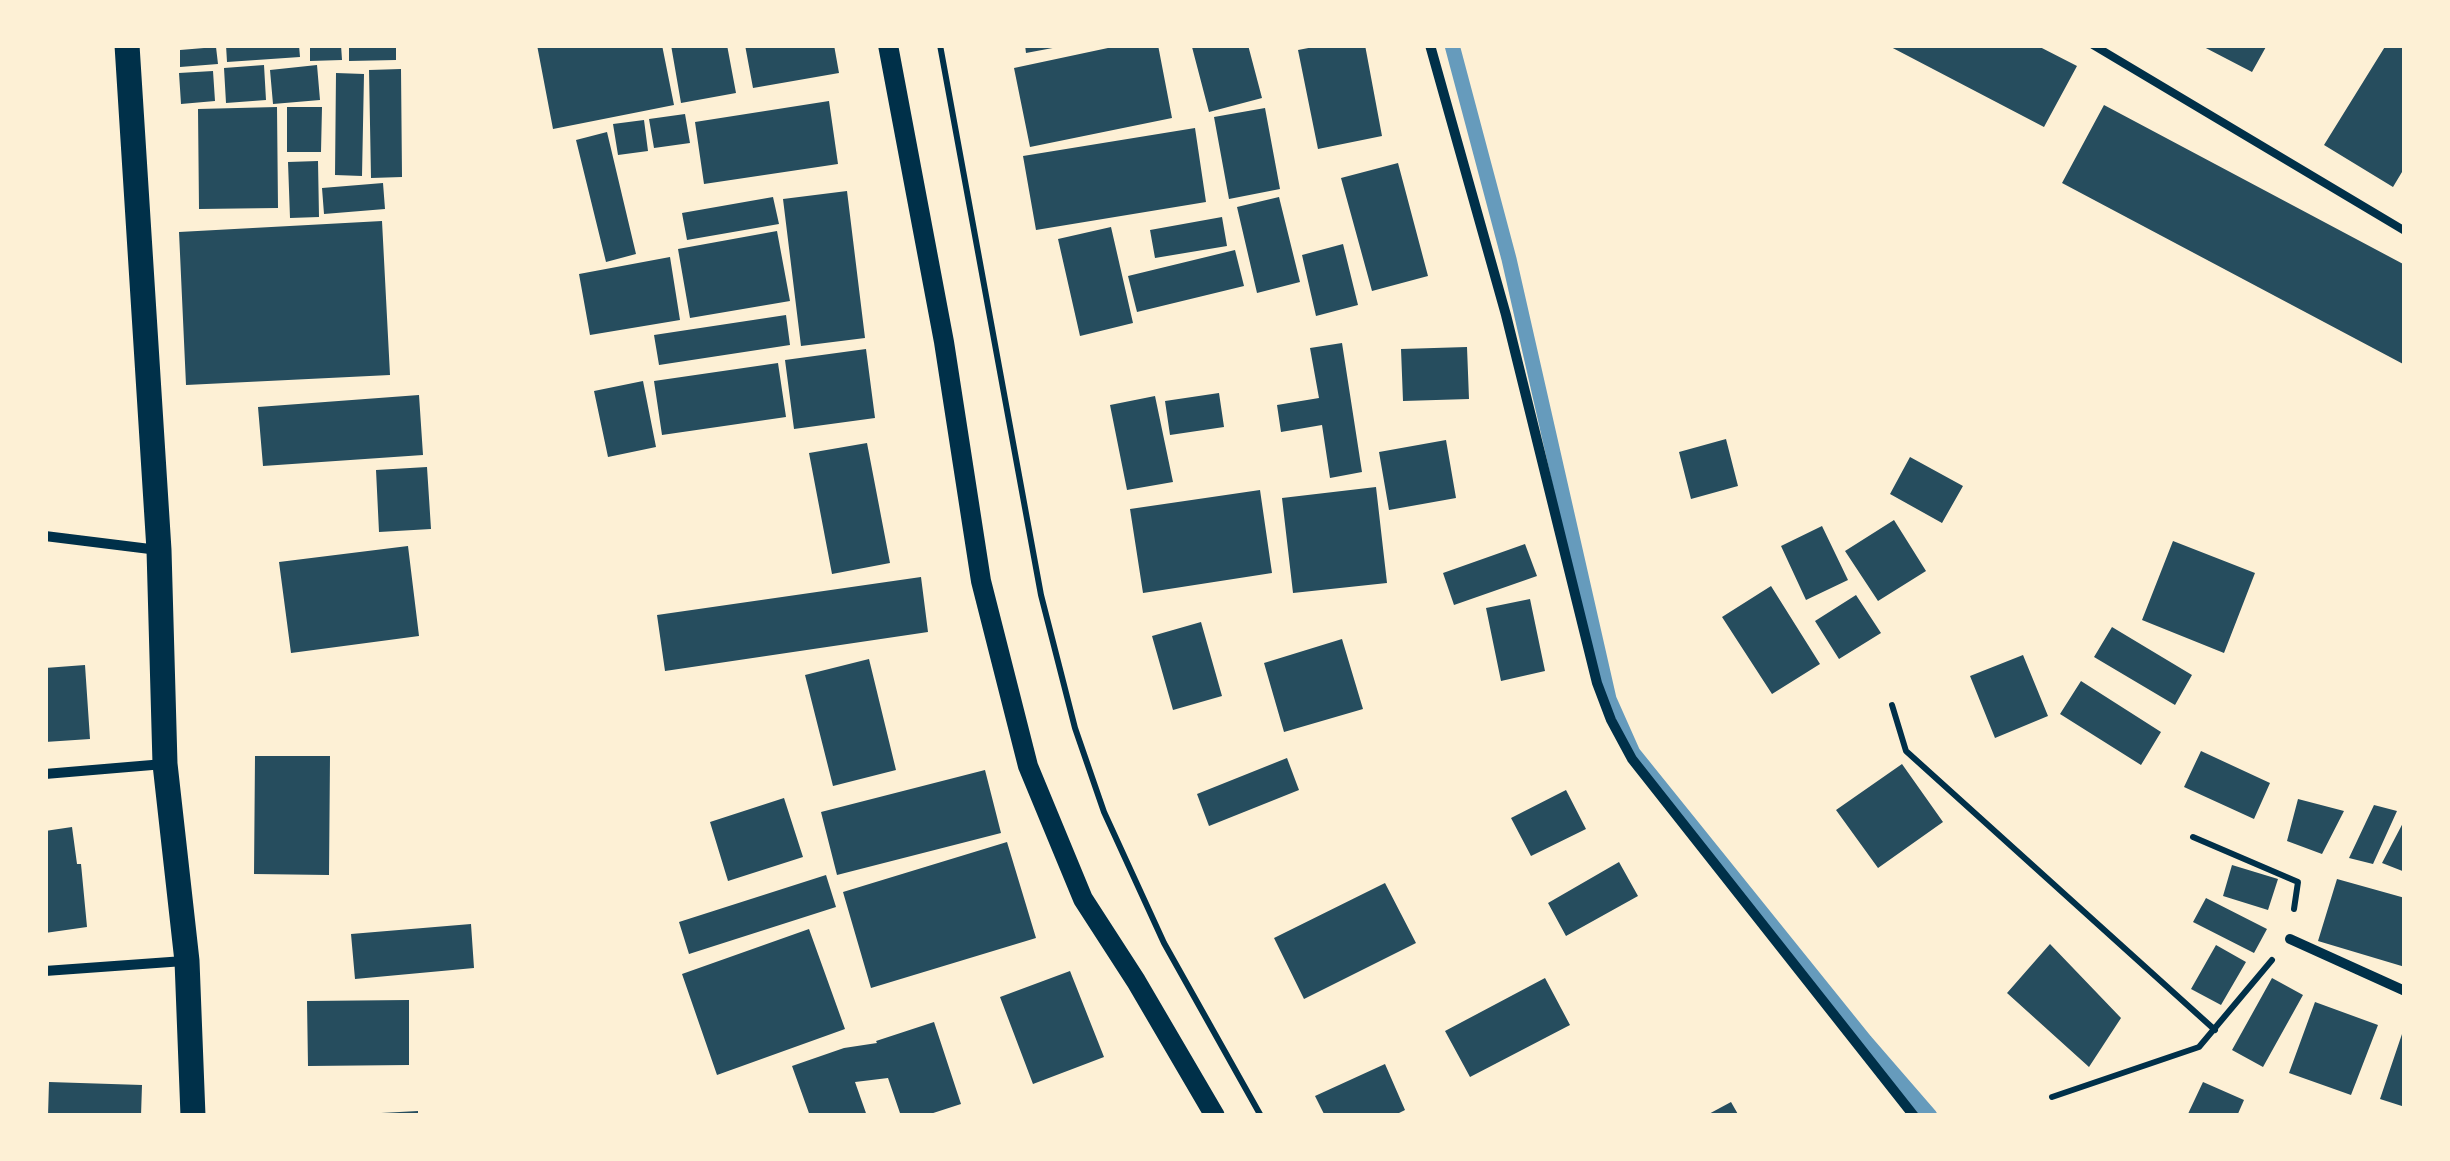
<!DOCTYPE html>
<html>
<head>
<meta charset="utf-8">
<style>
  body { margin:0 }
  #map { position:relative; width:2450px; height:1161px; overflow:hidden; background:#fdf0d5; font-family:Karla,sans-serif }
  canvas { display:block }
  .frame { position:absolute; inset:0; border:48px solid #fdf0d5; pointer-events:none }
</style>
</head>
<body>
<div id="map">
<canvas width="2450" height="1161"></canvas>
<div class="frame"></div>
</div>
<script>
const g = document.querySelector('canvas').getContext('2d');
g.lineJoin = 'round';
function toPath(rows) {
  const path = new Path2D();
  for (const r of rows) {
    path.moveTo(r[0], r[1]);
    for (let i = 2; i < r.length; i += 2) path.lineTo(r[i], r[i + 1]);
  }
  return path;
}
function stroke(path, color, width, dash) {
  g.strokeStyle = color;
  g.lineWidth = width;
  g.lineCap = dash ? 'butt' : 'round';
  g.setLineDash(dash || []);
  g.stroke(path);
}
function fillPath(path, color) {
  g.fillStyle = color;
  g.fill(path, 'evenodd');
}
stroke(toPath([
  [1452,45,1509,259,1609,699,1633,753,1865,1041,1930,1116]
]), '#669bbc', 15);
fillPath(toPath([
  [226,45,299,45,300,57,227,62],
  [310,45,341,45,342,60,310,61],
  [349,45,396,45,396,60,349,61],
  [537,45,662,45,674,105,553,129],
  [671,45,727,45,736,93,681,103],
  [745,45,834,45,839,73,753,88],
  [1025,45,1058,45,1058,47,1026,53],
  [1122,45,1158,45,1172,118,1030,147,1014,68],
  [1199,45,1248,45,1262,98,1209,112,1192,47],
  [1324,45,1365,45,1382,136,1318,149,1298,50],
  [1887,45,2036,45,2077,66,2044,127],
  [2200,45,2267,45,2252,72],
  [2386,45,2405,45,2405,167,2393,187,2324,145],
  [216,47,218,64,180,67,180,50],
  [264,65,266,100,226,103,224,68],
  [317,65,320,100,273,104,270,70],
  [401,69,402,177,371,178,369,70],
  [213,71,215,101,181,104,179,73],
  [336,73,364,74,362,176,335,175],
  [829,101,838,164,704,184,695,122],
  [2104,105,2405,265,2405,365,2062,183],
  [277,107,278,208,199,209,198,109],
  [287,107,322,107,321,152,287,152],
  [1265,108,1280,189,1229,199,1214,117],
  [685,114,690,143,654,148,649,119],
  [644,120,648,151,618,155,613,124],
  [1195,128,1206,202,1036,230,1023,156],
  [607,132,636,254,606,262,576,140],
  [318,161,319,217,290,218,288,162],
  [1398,163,1428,276,1372,291,1341,178],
  [383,183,385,209,324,214,322,188],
  [847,191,865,338,801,346,783,199],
  [773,197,779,224,687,240,682,213],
  [1279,197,1300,282,1257,293,1237,207],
  [1222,217,1227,246,1155,258,1150,230],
  [382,221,390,375,186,385,179,232],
  [1111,227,1133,323,1080,336,1058,239],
  [777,231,790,301,690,318,678,249],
  [1343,244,1358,305,1316,316,1302,255],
  [1235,250,1244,286,1137,312,1128,276],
  [670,257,680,320,590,335,579,274],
  [786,315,790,345,659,365,654,335],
  [1342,343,1362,472,1330,478,1322,425,1281,432,1277,405,1319,398,1310,348],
  [1467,347,1469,399,1403,401,1401,349],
  [866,349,875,418,794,429,785,360],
  [778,363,786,417,662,435,654,381],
  [643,381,656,447,608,457,594,391],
  [1219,393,1224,427,1170,435,1165,401],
  [419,395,423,455,263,466,258,407],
  [1155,396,1173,482,1127,490,1110,405],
  [1726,439,1738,486,1691,499,1679,452],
  [1446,440,1456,498,1389,510,1379,452],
  [867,443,890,563,832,574,809,453],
  [1910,457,1963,486,1942,523,1890,494],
  [427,467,431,529,379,532,376,470],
  [1376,487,1387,583,1293,593,1282,498],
  [1260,490,1272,573,1143,593,1130,509],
  [1894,520,1926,571,1878,601,1845,551],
  [1822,526,1848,580,1806,600,1781,546],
  [2173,541,2255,573,2224,653,2142,620],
  [1525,544,1537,576,1454,605,1443,573],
  [408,546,419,636,291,653,279,562],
  [921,577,928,632,665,671,657,615],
  [1771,586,1820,664,1772,694,1722,617],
  [1856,595,1881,633,1839,659,1815,621],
  [1530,599,1545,671,1501,681,1486,608],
  [1201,622,1222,696,1173,710,1152,636],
  [2112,627,2192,675,2175,705,2094,657],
  [1342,639,1363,709,1284,732,1264,663],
  [2023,655,2048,716,1995,738,1970,676],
  [869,659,896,770,833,786,805,675],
  [85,665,90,739,45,742,45,668],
  [2081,681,2161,732,2141,765,2060,714],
  [2201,751,2270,783,2254,819,2184,787],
  [255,756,330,756,329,875,254,874],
  [1287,758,1299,790,1209,826,1197,794],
  [1902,764,1943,822,1878,868,1836,810],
  [985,770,1001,833,837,875,821,812],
  [1566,790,1586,829,1531,856,1511,818],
  [784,798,803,857,728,881,710,822],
  [2298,799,2344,811,2322,854,2287,841],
  [2374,805,2397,811,2373,864,2349,858],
  [2405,819,2405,872,2382,863],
  [72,827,77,864,81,864,87,927,45,933,45,831],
  [1007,842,1036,938,871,988,843,892],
  [1619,862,1638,896,1566,936,1548,903],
  [2232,865,2278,879,2268,910,2223,896],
  [826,875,836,907,689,954,679,922],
  [2337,879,2405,898,2405,967,2318,941],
  [1385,883,1416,943,1304,999,1274,938],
  [2206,898,2267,929,2254,953,2193,922],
  [471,924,474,968,355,979,351,934],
  [809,929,845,1029,717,1075,682,974],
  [2050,944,2121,1018,2089,1067,2007,993],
  [2216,945,2246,962,2221,1005,2191,989],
  [1070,971,1104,1057,1033,1084,1000,997],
  [1545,978,1570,1025,1470,1077,1445,1031],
  [2272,978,2303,995,2263,1067,2232,1050],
  [409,1000,409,1065,308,1066,307,1001],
  [2315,1002,2378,1025,2351,1095,2289,1073],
  [934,1022,961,1104,924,1116,901,1116,888,1078,855,1082,867,1116,810,1116,792,1066,844,1048,877,1043,876,1041],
  [2402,1034,2405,1035,2405,1107,2380,1099],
  [1385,1064,1405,1110,1393,1116,1325,1116,1315,1096],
  [49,1082,142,1085,141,1116,48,1116],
  [2203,1082,2244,1100,2237,1116,2187,1116],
  [1731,1102,1739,1116,1705,1116],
  [418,1111,418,1116,381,1116,381,1113]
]), '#264d5e');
stroke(toPath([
  [940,45,1041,595,1075,728,1104,812,1164,943,1261,1116],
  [1892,705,1906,751,2215,1030],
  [2193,837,2298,882,2294,909],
  [2052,1097,2199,1047,2272,960]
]), '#003049', 6);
stroke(toPath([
  [2093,45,2405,231]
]), '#003049', 8);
stroke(toPath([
  [1430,45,1506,315,1597,683,1611,720,1632,759,1914,1116],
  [45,536,158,550],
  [45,774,164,764],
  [2290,939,2405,991],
  [45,971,184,961]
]), '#003049', 10);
stroke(toPath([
  [888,45,944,342,981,581,1028,766,1083,899,1136,981,1215,1116]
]), '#003049', 20);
stroke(toPath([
  [127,45,159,550,165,764,187,961,193,1116]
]), '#003049', 25);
</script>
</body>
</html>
